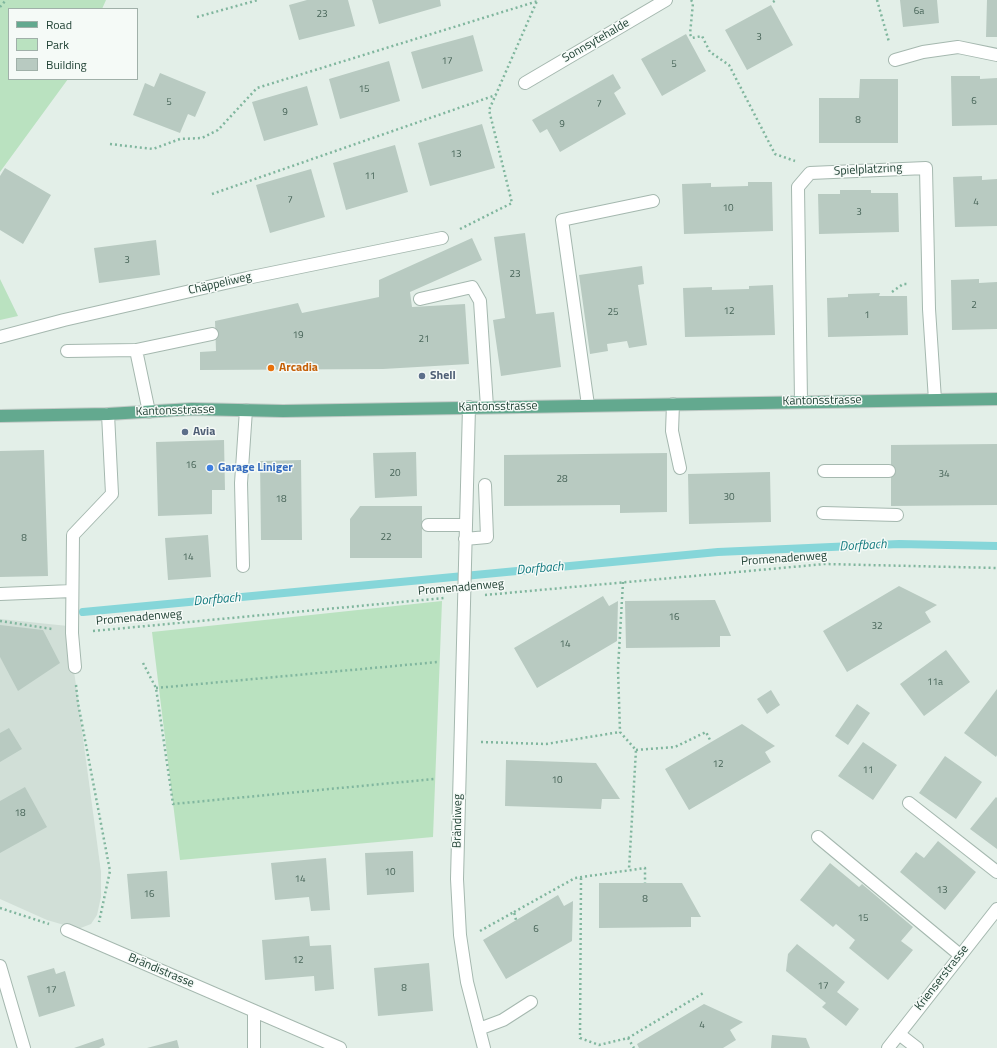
<!DOCTYPE html>
<html>
<head>
<meta charset="utf-8">
<style>
  body { margin:0 }
  #map { position:relative; width:997px; height:1048px; overflow:hidden; background:#e3efe8; font-family:"Titillium Web",sans-serif }
  canvas { display:block }
  .legend { position:absolute; left:8px; top:8px; width:130px; height:72px; box-sizing:border-box; background:#f5faf7; border:1px solid #a0b0a9; margin:0; padding:5px 7px; list-style:none; font-size:12px; color:#214235 }
  .legend li { display:flex; align-items:center; gap:8px; height:20px }
  .legend b { width:20px; border:1px solid #a0b0a9 }
</style>
</head>
<body>
<div id="map">
<canvas width="997" height="1048"></canvas>
<ul class="legend">
<li><b style="height:5px;background:#63a98f"></b>Road</li>
<li><b style="height:11px;background:#bae2c0"></b>Park</li>
<li><b style="height:11px;background:#b8cac1"></b>Building</li>
</ul>
</div>
<script>
const g = document.querySelector('canvas').getContext('2d');
g.lineJoin = 'round';
function fillPath(path, color) {
  g.fillStyle = color;
  g.fill(path, 'evenodd');
}
function toPath(rows) {
  const path = new Path2D();
  for (const r of rows) {
    path.moveTo(r[0], r[1]);
    for (let i = 2; i < r.length; i += 2) path.lineTo(r[i], r[i + 1]);
  }
  return path;
}
function stroke(path, color, width, dash) {
  g.strokeStyle = color;
  g.lineWidth = width;
  g.lineCap = dash ? 'butt' : 'round';
  g.setLineDash(dash || []);
  g.stroke(path);
}
function drawText(font, color, halo, rows, align = 'center') {
  g.font = font + ' "Titillium Web",sans-serif';
  g.lineWidth = 3;
  g.setLineDash([]);
  g.textBaseline = 'middle';
  g.strokeStyle = halo;
  g.fillStyle = color;
  for (const [text, x, y, turn = 0] of rows) {
    g.save();
    g.translate(x, y);
    g.rotate((+turn || 0) * Math.PI / 180);
    g.textAlign = isNaN(turn) ? turn : align;
    if (halo) g.strokeText(text, 0, 0);
    g.fillText(text, 0, 0);
    g.restore();
  }
}
fillPath(toPath([
  [0,619,68,626,101,872,101,897,97,915,91,924,78,929,47,920,0,899]
]), '#d1dfd7');
fillPath(toPath([
  [0,0,106,0,102,9,9,9,9,79,68,79,0,172],
  [0,279,18,316,0,320],
  [442,601,433,837,180,860,152,632]
]), '#bae2c0');
stroke(toPath([
  [83,612,718,552,899,544,997,546]
]), '#86d6d9', 8);
fillPath(toPath([
  [307,0,348,0,355,26,299,40,289,5],
  [372,0,440,0,441,6,379,24],
  [900,0,937,0,939,23,903,27],
  [987,0,997,0,997,37,986,37],
  [771,5,793,45,747,70,725,30],
  [686,34,706,71,662,96,641,59],
  [473,35,483,71,422,89,411,52],
  [389,61,400,101,340,119,329,79],
  [160,73,206,92,195,117,188,114,180,133,133,115,145,83,154,87],
  [613,74,621,88,614,93,626,114,560,152,547,129,540,133,532,120],
  [951,76,980,76,980,79,997,78,997,125,952,126],
  [860,79,898,79,898,143,819,143,819,98,859,98],
  [307,86,318,125,264,141,252,102],
  [482,124,495,168,430,186,418,143],
  [395,145,408,192,346,210,333,163],
  [5,168,51,195,23,244,0,230,0,176],
  [311,169,325,217,270,233,256,185],
  [982,176,982,180,997,179,997,226,955,227,953,177],
  [748,182,772,182,773,231,684,234,682,184,711,183,711,187,748,186],
  [840,190,871,190,871,193,898,193,899,232,819,234,818,194,840,194],
  [525,233,536,314,554,312,561,367,501,376,493,320,505,318,494,237],
  [472,238,482,260,410,292,412,307,465,304,469,364,383,369,200,370,200,352,216,351,215,321,298,303,302,313,379,297,379,280],
  [156,240,160,275,99,283,94,248],
  [642,266,644,284,638,285,647,345,629,348,627,341,607,344,608,351,590,354,579,275],
  [979,279,979,283,997,282,997,329,952,330,951,280],
  [773,285,775,335,685,337,683,288,712,287,712,290,749,289,749,286],
  [880,293,879,296,907,296,908,335,828,337,827,298,848,297,848,294],
  [224,440,225,490,212,490,212,514,158,516,156,442],
  [997,444,997,505,891,506,891,445],
  [44,450,48,576,0,577,0,451],
  [416,452,417,496,375,498,373,453],
  [667,453,667,512,620,513,620,505,504,506,504,455],
  [301,460,302,540,261,540,260,461],
  [770,472,771,522,689,524,688,474],
  [360,506,422,506,422,558,350,558,350,519],
  [208,535,211,577,168,580,165,538],
  [899,586,937,605,925,612,931,622,847,672,823,631],
  [603,596,609,606,618,601,617,641,537,688,514,648],
  [715,600,731,636,720,636,720,647,626,648,625,601],
  [0,625,43,630,60,663,18,691,0,657],
  [946,650,970,682,924,716,900,684],
  [997,689,997,755,996,757,964,733],
  [771,690,780,705,767,714,757,699],
  [857,704,870,713,848,745,835,736],
  [742,724,775,746,765,752,771,762,689,810,665,769],
  [9,728,22,749,0,762,0,733],
  [863,742,897,765,873,800,838,776],
  [945,756,982,782,956,819,919,793],
  [506,760,596,763,620,799,602,799,601,809,505,806],
  [25,787,47,827,0,853,0,801],
  [996,797,997,798,997,849,970,829],
  [938,841,976,872,945,910,900,872,916,852,924,858],
  [413,851,414,892,367,895,365,853],
  [326,858,330,910,311,911,309,897,275,900,271,863],
  [830,863,859,887,862,884,913,927,901,941,913,950,888,980,849,948,855,940,836,924,833,927,800,900],
  [167,871,170,917,131,919,127,874],
  [599,883,682,883,701,917,691,917,691,927,599,928],
  [558,895,564,906,573,901,572,941,506,979,483,940],
  [309,936,310,946,331,945,334,989,315,991,314,976,265,980,262,940],
  [797,944,845,982,837,992,859,1009,846,1026,822,1007,826,1003,786,971,788,954],
  [429,963,433,1011,378,1016,374,968],
  [54,968,56,974,65,971,75,1006,39,1017,27,976],
  [704,1004,743,1022,730,1030,736,1040,723,1048,639,1048,637,1044],
  [772,1035,806,1038,810,1048,771,1048],
  [103,1038,105,1045,99,1048,74,1048],
  [177,1040,179,1048,147,1048]
]), '#b8cac1');
const minor = toPath([
  [895,60,923,52,958,47,997,55],
  [525,83,666,0],
  [420,299,472,287,480,301,487,407],
  [0,337,64,320,247,278,442,238],
  [136,350,149,412],
  [67,351,136,350,212,334],
  [801,401,798,187,810,173,926,168,929,309,935,400],
  [673,404,672,431,680,468],
  [588,405,562,220,653,201],
  [469,407,457,879,460,935,467,982,484,1048],
  [824,471,889,471],
  [823,513,897,515],
  [428,525,466,525],
  [465,539,487,537,485,485],
  [243,566,241,483,246,410],
  [0,594,72,591],
  [75,667,72,633,73,535,112,494,108,414],
  [909,803,997,872],
  [818,837,960,955],
  [67,930,340,1048],
  [0,966,24,1048],
  [479,1029,503,1020,531,1002],
  [899,1034,917,1048],
  [254,1048,254,1011],
  [888,1048,997,909]
]);
const major = toPath([
  [0,416,108,414,192,409,283,411,997,399]
]);
stroke(minor, '#a5b8af', 14);
stroke(major, '#c1cac6', 14);
stroke(toPath([
  [691,0,693,3,690,34,692,38,702,36,710,52,729,65,775,154,795,161],
  [877,0,889,42],
  [773,2,776,0],
  [0,7,6,0],
  [197,17,258,0],
  [110,144,153,149,180,139,202,138,218,130,257,88,538,1],
  [212,194,496,95],
  [460,229,512,203,489,110,537,1],
  [892,292,903,284,909,284],
  [623,582,618,669,620,732,636,750,629,869],
  [485,595,825,564,997,568],
  [0,621,52,629],
  [93,631,444,598],
  [143,663,156,688,173,804,434,779],
  [76,685,78,703,110,871,99,922],
  [156,688,438,662],
  [481,742,546,744,620,732],
  [636,750,675,747,706,732,711,742],
  [581,878,580,1038,599,1045,628,1038,705,992],
  [0,908,49,924],
  [514,912,575,878,645,868,645,883],
  [480,931,514,912,516,920],
  [628,1038,634,1048]
]), '#80b69e', 2.5, [2, 3]);
stroke(minor, '#fff', 12);
stroke(major, '#63a98f', 12);
for (const [x, y, r, color] of [
  [271,368,4,"#e8710a"],
  [422,376,4,"#5c6f8a"],
  [185,432,4,"#5c6f8a"],
  [210,468,4,"#3f7fe0"]
]) {
  const dot = new Path2D();
  dot.arc(x, y, r, 0, 2 * Math.PI);
  g.fillStyle = color;
  g.fill(dot);
  stroke(dot, '#f5faf7', 1.5);
}
drawText('10px', '#476458', null, [
  ["6a",919,12],
  ["23",322,15],
  ["3",759,38],
  ["17",447,62],
  ["5",674,65],
  ["15",364,90],
  ["6",974,102],
  ["5",169,103],
  ["7",599,105],
  ["9",285,113],
  ["8",858,121],
  ["9",562,125],
  ["13",456,155],
  ["11",370,177],
  ["7",290,201],
  ["4",976,203],
  ["10",728,209],
  ["3",859,213],
  ["3",127,261],
  ["23",515,275],
  ["2",974,306],
  ["12",729,312],
  ["25",613,313],
  ["1",867,316],
  ["19",298,336],
  ["21",424,340],
  ["16",191,466],
  ["20",395,474],
  ["34",944,475],
  ["28",562,480],
  ["30",729,498],
  ["18",281,500],
  ["22",386,538],
  ["8",24,539],
  ["14",188,558],
  ["16",674,618],
  ["32",877,627],
  ["14",565,645],
  ["11a",935,683],
  ["12",718,765],
  ["11",868,771],
  ["10",557,781],
  ["18",20,814],
  ["10",390,873],
  ["14",300,880],
  ["13",942,891],
  ["16",149,895],
  ["8",645,900],
  ["15",863,919],
  ["6",536,930],
  ["12",298,961],
  ["17",823,987],
  ["8",404,989],
  ["17",51,991],
  ["4",702,1026]
]);
drawText('12px', '#214235', '#f5faf7', [
  ["Sonnsytehalde",596,41,-30],
  ["Spielplatzring",868,170,-3],
  ["Chäppeliweg",220,284,-13],
  ["Kantonsstrasse",822,401,-1],
  ["Kantonsstrasse",498,407,-1],
  ["Kantonsstrasse",175,411,-2],
  ["Promenadenweg",784,559,-4],
  ["Promenadenweg",461,588,-5],
  ["Promenadenweg",139,618,-5],
  ["Brändiweg",458,821,-89],
  ["Brändistrasse",161,971,23],
  ["Krienserstrasse",942,978,-52]
]);
drawText('bold 12px', '#c56008', '#f5faf7', [
  ["Arcadia",279,368]
], 'left');
drawText('bold 12px', '#4e5e75', '#f5faf7', [
  ["Shell",430,376],
  ["Avia",193,432]
], 'left');
drawText('bold 12px', '#366cbe', '#f5faf7', [
  ["Garage Liniger",218,468]
], 'left');
drawText('italic 13px', '#137a7f', '#f5faf7', [
  ["Dorfbach",863,546,-3],
  ["Dorfbach",540,569,-5],
  ["Dorfbach",217,600,-5]
]);
</script>
</body>
</html>
